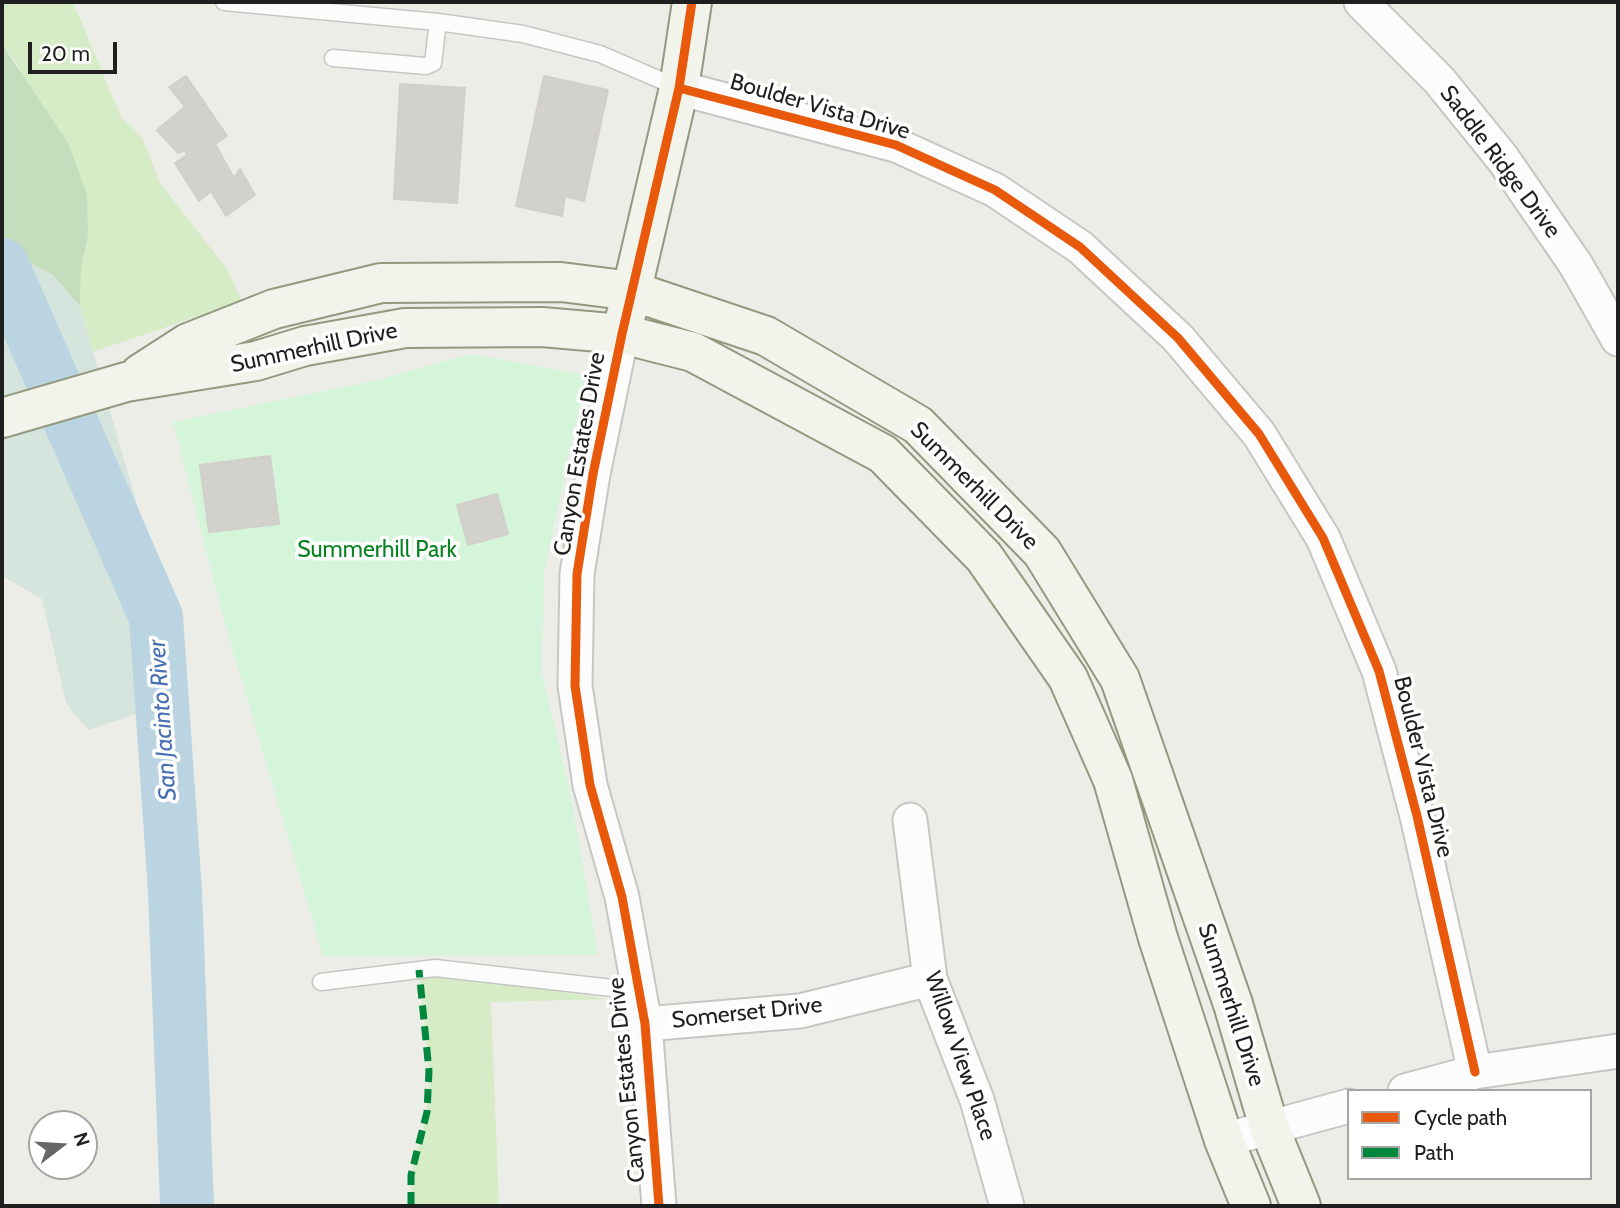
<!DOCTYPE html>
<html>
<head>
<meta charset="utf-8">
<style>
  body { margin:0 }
  #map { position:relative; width:1620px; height:1208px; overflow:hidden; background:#edede8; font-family:Cabin,sans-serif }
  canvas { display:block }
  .frame { position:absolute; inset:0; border:4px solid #1f1f1f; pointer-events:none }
  .legend { position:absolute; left:1347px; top:1089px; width:245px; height:91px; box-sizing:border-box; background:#fff; border:2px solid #a5a5a5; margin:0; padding:9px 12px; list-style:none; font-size:21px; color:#1f1f1f }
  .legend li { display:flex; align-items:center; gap:14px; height:35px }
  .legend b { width:35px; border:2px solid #a5a5a5 }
  .north { position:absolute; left:28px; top:1110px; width:70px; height:70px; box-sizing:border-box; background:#fff; border:2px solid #a5a5a5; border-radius:50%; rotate:73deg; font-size:19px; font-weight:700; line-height:28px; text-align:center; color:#1f1f1f }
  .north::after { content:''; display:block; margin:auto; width:24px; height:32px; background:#676765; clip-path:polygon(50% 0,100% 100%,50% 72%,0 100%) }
  .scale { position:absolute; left:28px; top:42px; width:89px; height:32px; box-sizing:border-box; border:4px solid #1f1f1f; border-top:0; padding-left:9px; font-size:21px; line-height:24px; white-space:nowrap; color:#1f1f1f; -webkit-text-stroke:5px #fff; paint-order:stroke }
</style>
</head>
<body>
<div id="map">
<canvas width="1620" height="1208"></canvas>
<div class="frame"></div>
<ul class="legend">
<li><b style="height:9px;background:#e8590c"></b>Cycle path</li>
<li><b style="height:9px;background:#00873e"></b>Path</li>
</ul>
<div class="north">N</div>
<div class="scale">20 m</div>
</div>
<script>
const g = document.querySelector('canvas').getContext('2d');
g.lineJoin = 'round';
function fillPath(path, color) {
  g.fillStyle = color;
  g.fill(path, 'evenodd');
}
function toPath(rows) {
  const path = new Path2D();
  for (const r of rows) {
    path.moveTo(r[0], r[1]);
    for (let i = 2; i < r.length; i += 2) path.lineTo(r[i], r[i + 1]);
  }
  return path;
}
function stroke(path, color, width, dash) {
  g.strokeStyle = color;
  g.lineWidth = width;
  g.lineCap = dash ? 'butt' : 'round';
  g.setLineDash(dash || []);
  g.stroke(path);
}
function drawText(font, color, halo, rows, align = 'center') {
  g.font = font + ' Cabin,sans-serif';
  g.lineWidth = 7;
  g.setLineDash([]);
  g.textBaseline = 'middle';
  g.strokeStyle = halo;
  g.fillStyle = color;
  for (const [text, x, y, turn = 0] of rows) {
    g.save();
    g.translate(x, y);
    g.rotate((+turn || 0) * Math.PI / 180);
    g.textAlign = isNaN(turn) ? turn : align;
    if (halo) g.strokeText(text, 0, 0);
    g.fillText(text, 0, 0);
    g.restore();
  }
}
fillPath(toPath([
  [2,2,73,2,121,117,142,137,160,183,227,269,242,301,93,352,80,307,81,268,88,236,18,65,2,44],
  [419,970,610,999,491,1002,499,1206,411,1206,411,1175,427,1112,429,1071]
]), '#d5ecc6');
fillPath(toPath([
  [2,44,68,143,87,194,88,236,81,268,80,307,53,275,2,249]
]), '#c4debd');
fillPath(toPath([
  [2,249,53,275,80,307,177,642,179,678,163,705,88,730,66,703,42,599,2,576]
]), '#d5e5de');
fillPath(toPath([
  [470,354,586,375,544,573,542,673,571,797,598,955,323,956,223,617,173,422,378,380]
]), '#d5f5da');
stroke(toPath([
  [2,265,156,617,175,891,187,1206]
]), '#bad4e2', 54);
const building = toPath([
  [186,76,227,136,215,144,234,178,240,169,255,195,226,216,211,191,199,201,175,163,187,155,185,150,178,153,157,130,185,107,169,87,186,76],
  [544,76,608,90,584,201,565,196,562,216,516,206,544,76],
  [400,84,465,88,457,203,394,199,400,84],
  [270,456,279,524,209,532,200,465,270,456],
  [497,494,508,534,468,545,457,505,497,494]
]);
fillPath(building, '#d2d1cc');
stroke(building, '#d1cfc9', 2);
const lane = toPath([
  [224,2,438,22,523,34,600,54,679,88],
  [333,58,426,66,433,63,438,22],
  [321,982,435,968,639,991]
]);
const street = toPath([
  [1361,2,1439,80,1503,159,1576,265,1618,339],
  [679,88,896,145,995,190,1080,247,1178,338,1259,434,1323,538,1379,671,1417,816,1475,1072],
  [622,334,593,474,577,574,575,686,590,785,622,897,645,1024,659,1206],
  [910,820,930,979,977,1100,1007,1206],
  [645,1024,800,1011,930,979],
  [1405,1091,1475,1072,1618,1051],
  [1224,1140,1349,1106]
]);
const secondary = toPath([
  [626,315,679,88,692,2],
  [140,374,188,343,274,309,381,283,561,282,632,291,766,336,918,425,1042,552,1120,679,1233,1004,1269,1127,1301,1206],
  [2,418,126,382,256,361,305,346,405,328,542,327,622,334,693,352,883,454,984,557,1068,678,1113,780,1158,938,1224,1140,1251,1206]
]);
stroke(lane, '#c6c6c4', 19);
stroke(street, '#c6c6c4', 37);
stroke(secondary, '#93997f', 42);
stroke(lane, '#fcfcfc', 16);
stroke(street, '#fcfcfc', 33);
stroke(secondary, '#f2f4eb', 38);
stroke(toPath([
  [411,1206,411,1175,427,1112,429,1071,419,970]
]), '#00873e', 7, [14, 7]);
stroke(toPath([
  [679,88,896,145,995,190,1080,247,1178,338,1259,434,1323,538,1379,671,1417,816,1475,1072],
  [659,1206,645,1024,622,897,590,785,575,686,577,574,593,474,622,334,679,88,692,2]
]), '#e8590c', 9);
drawText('23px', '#1f1f1f', '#fff', [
  ["Boulder Vista Drive",820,107,16],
  ["Saddle Ridge Drive",1500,162,53],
  ["Summerhill Drive",314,348,-12],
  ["Canyon Estates Drive",580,454,-80],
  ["Summerhill Drive",974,486,45],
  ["Boulder Vista Drive",1423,767,76],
  ["Summerhill Drive",1231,1005,72],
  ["Somerset Drive",747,1013,-6],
  ["Willow View Place",960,1056,71],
  ["Canyon Estates Drive",627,1080,-96]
]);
drawText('23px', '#088322', '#fff', [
  ["Summerhill Park",377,550]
]);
drawText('italic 24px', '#486fb3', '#fff', [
  ["San Jacinto River",163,720,-94]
]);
</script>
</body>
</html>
